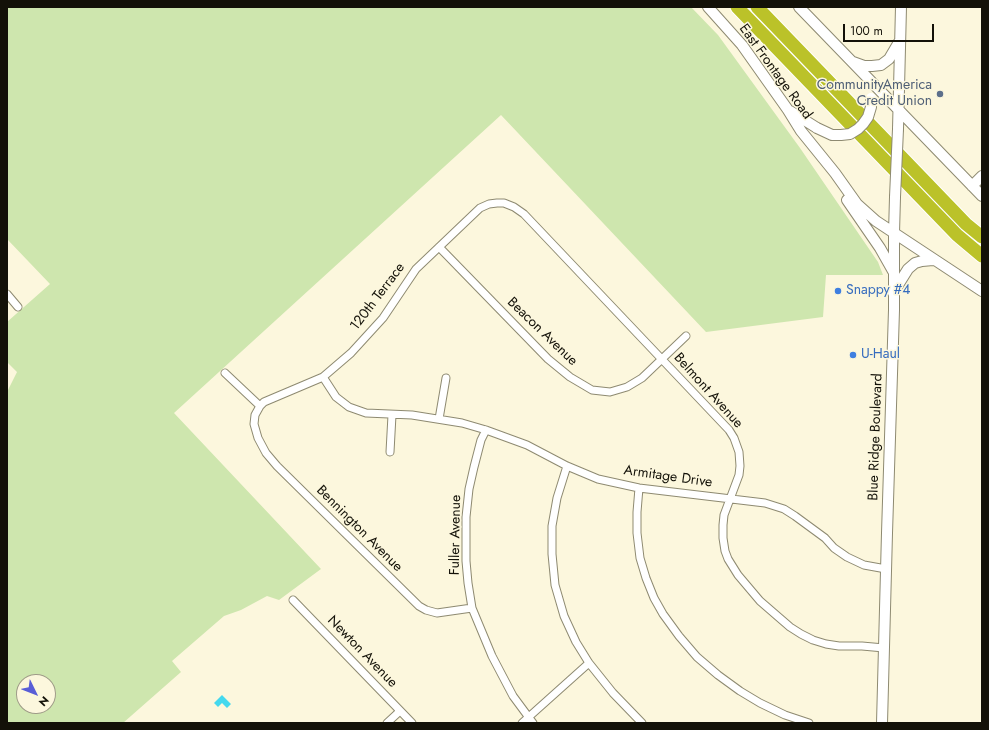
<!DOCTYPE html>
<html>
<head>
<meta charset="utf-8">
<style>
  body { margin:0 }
  #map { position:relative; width:989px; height:730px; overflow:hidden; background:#fcf7dd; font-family:Jost,sans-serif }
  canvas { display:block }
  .frame { position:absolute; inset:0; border:8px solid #131108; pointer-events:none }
  .north { position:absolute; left:16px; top:674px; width:40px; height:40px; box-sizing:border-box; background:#fcf7dd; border:1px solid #9f9b88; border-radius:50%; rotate:133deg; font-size:11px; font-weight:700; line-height:16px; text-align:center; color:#131108 }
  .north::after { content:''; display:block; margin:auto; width:14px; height:18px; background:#595ed6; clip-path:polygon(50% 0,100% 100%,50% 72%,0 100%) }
  .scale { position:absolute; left:843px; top:24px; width:91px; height:18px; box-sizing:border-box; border:2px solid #131108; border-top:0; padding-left:5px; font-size:12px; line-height:14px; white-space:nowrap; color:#131108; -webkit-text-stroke:3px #fcf7dd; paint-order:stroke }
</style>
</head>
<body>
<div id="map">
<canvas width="989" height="730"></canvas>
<div class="frame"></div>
<div class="north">N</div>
<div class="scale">100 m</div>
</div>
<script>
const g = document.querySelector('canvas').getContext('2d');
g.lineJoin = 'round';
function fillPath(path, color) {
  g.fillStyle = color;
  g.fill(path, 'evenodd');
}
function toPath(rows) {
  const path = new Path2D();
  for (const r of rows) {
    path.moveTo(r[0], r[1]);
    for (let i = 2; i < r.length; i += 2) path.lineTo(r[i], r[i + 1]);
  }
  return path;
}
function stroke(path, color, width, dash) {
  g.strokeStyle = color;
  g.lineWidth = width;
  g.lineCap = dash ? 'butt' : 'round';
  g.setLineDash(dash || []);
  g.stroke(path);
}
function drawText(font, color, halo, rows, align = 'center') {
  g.font = font + ' Jost,sans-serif';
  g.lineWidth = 3;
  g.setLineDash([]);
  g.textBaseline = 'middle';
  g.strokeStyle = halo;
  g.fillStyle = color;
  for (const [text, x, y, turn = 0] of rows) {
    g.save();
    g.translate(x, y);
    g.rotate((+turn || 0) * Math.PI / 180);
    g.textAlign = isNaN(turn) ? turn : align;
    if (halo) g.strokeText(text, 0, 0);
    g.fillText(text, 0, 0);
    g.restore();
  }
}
fillPath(toPath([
  [7,7,691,7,718,35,800,148,878,262,883,275,826,275,823,317,706,332,501,115,174,413,321,569,279,600,267,596,241,610,224,616,172,661,181,672,123,723,7,723,7,392,17,372,7,362,7,322,50,284,7,239],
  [24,682,48,682,48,706,24,706]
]), '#cee6ae');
fillPath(toPath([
  [222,695,231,704,227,708,222,703,218,707,214,703]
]), '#44d9ee');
const street = toPath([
  [439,247,548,359,570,377,592,390,610,392,627,387,642,378,686,336],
  [7,294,18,307],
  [225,373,260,406],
  [323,377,336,397,349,407,366,413,412,415,462,423,486,430,527,445,567,466,598,479,639,488,765,503,784,509,795,516,825,538,834,548,847,557,864,565,886,569],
  [439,419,446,378],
  [486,430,481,440,474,467,469,489,466,517,466,561,468,583,472,608,492,656,513,696,533,723],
  [390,452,392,415],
  [567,466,557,498,552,526,552,554,555,585,564,616,576,642,589,663,613,693,642,723],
  [639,488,637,512,637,533,640,558,646,578,654,598,663,614,679,636,697,657,718,675,740,691,760,703,785,715,809,723],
  [293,600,412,723],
  [472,608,437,613,426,610,419,606,277,466,266,453,258,438,254,424,255,415,260,406,264,402,323,377,351,353,383,318,416,269,480,208,489,204,497,203,504,203,514,207,524,214,729,430,734,438,739,452,740,466,739,475,724,515,723,525,723,538,725,551,728,559,738,575,760,601,790,627,801,634,813,640,826,644,839,646,862,646,884,648],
  [387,723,400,711],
  [522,723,589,663]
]);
const secondary = toPath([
  [708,7,742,45,788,110,801,131,835,173,857,204,876,221,982,291],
  [799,7,982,196],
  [853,62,864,66,872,66,881,65,889,59,899,42],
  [790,111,817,128],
  [898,129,901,7],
  [972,186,982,176],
  [847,200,880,248,893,271],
  [893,293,908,269,915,263,922,261,933,260],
  [882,723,887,533,894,310,894,233,895,197]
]);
const highway = toPath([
  [737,7,957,235,982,256],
  [757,7,966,224,982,237]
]);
stroke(street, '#8e8a71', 9);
stroke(secondary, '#8e8a71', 12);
stroke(highway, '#fff', 15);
stroke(street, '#fff', 7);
stroke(secondary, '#fff', 10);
stroke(highway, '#bbc229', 13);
const secondaryBridge = toPath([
  [817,128,832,135,841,135,850,134,858,129,863,124,868,117,871,107,871,98],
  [895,197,898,129]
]);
stroke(secondaryBridge, '#8e8a71', 12, []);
stroke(secondaryBridge, '#fff', 10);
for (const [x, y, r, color] of [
  [940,94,4,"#5c6f8a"],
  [838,291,4,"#3f7fe0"],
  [853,355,4,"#3f7fe0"]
]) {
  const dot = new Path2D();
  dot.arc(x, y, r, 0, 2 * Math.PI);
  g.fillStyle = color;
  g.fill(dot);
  stroke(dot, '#fcf7dd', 1.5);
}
drawText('14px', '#131108', '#fcf7dd', [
  ["East Frontage Road",775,72,54],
  ["120th Terrace",378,297,-53],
  ["Beacon Avenue",542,332,44],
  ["Belmont Avenue",708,391,48],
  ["Blue Ridge Boulevard",876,437,-88],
  ["Armitage Drive",668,477,8],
  ["Bennington Avenue",359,529,45],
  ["Fuller Avenue",456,535,-89],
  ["Newton Avenue",362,652,46]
]);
drawText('14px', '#4e5e75', '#fcf7dd', [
  ["CommunityAmerica",932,86],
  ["Credit Union",932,102]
], 'right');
drawText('14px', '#366cbe', '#fcf7dd', [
  ["Snappy #4",846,291],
  ["U-Haul",861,355]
], 'left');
</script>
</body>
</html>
